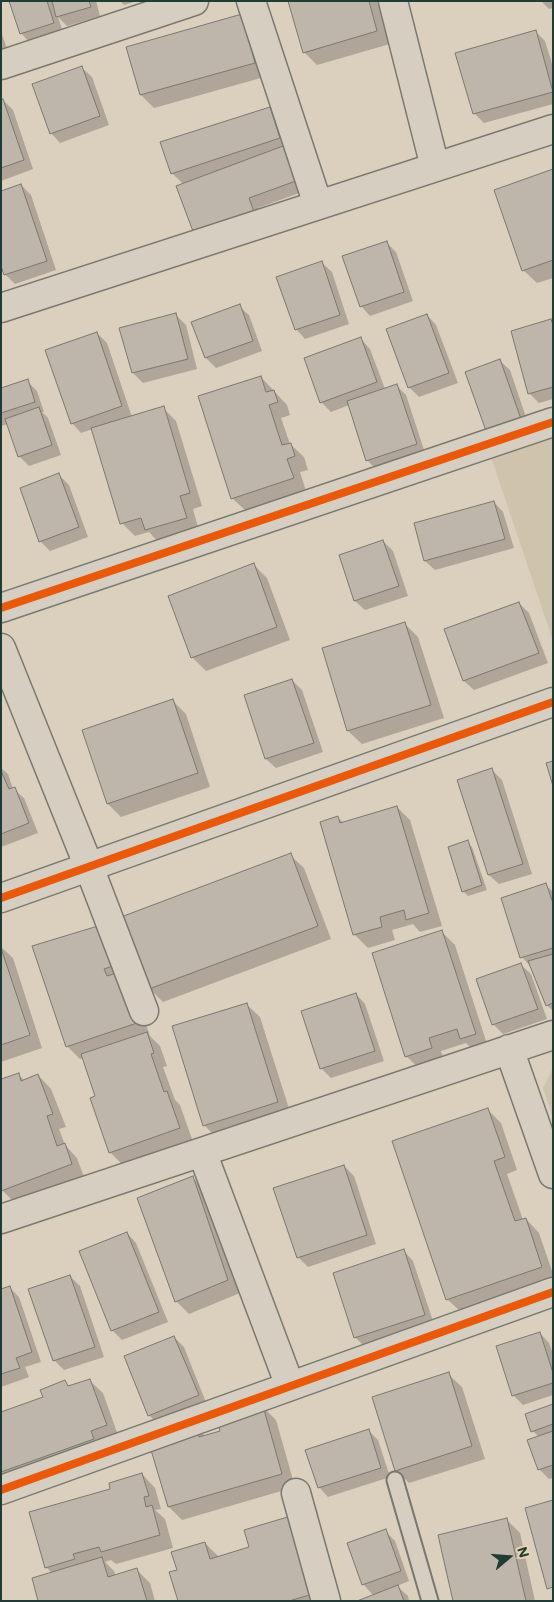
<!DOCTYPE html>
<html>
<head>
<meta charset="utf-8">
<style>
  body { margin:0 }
  #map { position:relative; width:554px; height:1602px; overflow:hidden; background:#dbcfbe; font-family:Mali,sans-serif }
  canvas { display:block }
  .frame { position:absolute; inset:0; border:2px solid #1f3d34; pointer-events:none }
  .north { position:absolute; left:484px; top:1532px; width:50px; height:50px; -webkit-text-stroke:4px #e8d2b1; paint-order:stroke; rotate:72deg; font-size:14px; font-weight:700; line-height:20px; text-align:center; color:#1f3d34 }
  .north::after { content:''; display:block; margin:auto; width:18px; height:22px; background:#1f3d34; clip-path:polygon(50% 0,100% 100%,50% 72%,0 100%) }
</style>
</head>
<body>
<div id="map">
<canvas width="554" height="1602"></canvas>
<div class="frame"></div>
<div class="north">N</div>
</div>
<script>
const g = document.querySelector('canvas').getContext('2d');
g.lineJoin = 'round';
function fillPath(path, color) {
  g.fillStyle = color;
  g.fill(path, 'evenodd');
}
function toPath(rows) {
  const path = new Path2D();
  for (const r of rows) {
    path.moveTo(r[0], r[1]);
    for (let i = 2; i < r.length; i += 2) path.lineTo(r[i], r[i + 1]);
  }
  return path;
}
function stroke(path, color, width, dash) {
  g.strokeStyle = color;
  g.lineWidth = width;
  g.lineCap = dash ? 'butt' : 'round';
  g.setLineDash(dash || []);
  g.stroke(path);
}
fillPath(toPath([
  [553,433,553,641,490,454],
  [553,1068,553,1118,543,1088]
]), '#d0c3ab');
fillPath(toPath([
  [10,1,96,1,100,16,67,26,58,17,63,32,30,43,21,33],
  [120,1,137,1,124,5],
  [289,1,377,1,390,44,317,65,304,52],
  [541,1,553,1,553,8,549,9],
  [241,16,268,76,154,108,141,95,128,48],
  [1,32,9,54,1,56],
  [536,32,545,41,553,67,553,104,484,123,474,113],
  [82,68,92,77,109,125,60,143,51,133],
  [3,100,13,110,33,169,1,181,1,101],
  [269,108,279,118,313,188,258,208,263,221,183,184,172,173],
  [553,170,553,278,537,283,523,270],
  [21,185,31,195,56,270,15,284,5,274],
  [386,242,396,252,413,301,370,316,361,306],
  [322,263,332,272,349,324,305,339,296,329],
  [239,306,249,315,262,351,216,368,206,358,193,322],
  [176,315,186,325,197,369,143,383,133,373,121,329],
  [427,315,436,325,458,383,419,397,409,387],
  [551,321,553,323,553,399,539,403,529,393],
  [97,333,107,343,132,417,163,408,176,421,202,506,193,509,199,531,159,543,149,532,135,536,122,523,93,429,81,433,72,423],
  [361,339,370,349,385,389,396,385,406,395,425,453,377,470,367,460,349,405,331,412,321,402],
  [500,361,510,370,530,429,467,372],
  [261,377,287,405,290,415,281,418,290,444,304,457,308,470,300,472,306,491,246,511,232,498],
  [27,381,37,391,44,412,42,412,48,418,61,455,29,466,19,456,8,424,1,426,1,390],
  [59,475,69,485,88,537,50,551,40,541],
  [494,502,503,512,514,548,435,570,425,561,415,524],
  [383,541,393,551,408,596,365,610,355,601,341,556],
  [254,565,267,578,290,640,206,671,193,658,170,596],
  [519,603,529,613,548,663,474,690,464,681,445,630],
  [405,624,418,637,444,718,362,744,348,731,323,649],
  [292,680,302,690,323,752,276,768,266,759,245,696],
  [173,701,186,714,210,787,121,817,108,804],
  [1,768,8,774,13,789,24,798,38,833,1,847],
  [492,770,502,780,532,874,499,884,489,875],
  [397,807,410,820,442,926,420,932,413,924,392,930,395,940,368,948,355,935,321,822,337,817,344,823],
  [467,842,472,847,487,890,468,896,463,891],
  [290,855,304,868,331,939,163,1002,150,989],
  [546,885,553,892,553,1011,547,1005,531,967,522,957],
  [98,927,133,986,150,1036,160,1046,167,1066,163,1067,175,1100,180,1105,193,1142,123,1165,110,1152,97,1097,84,1058,80,1059,67,1046],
  [442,932,455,945,488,1047,474,1051,466,1043,441,1051,444,1061,420,1069,406,1056],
  [1,947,13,958,42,1048,1,1062],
  [521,965,531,974,547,1019,503,1034,493,1024],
  [356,994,365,1004,384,1061,331,1078,321,1068],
  [246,1004,260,1017,291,1115,217,1138,204,1125],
  [18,1074,25,1081,38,1075,51,1089,66,1127,59,1129,65,1145,77,1158,84,1177,15,1203,2,1190],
  [488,1110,501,1123,517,1170,507,1174,523,1220,526,1219,539,1233,553,1274,553,1280,461,1312,447,1299],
  [344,1166,354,1176,376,1244,308,1267,298,1257],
  [193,1178,206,1191,240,1293,189,1314,176,1301],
  [127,1233,136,1243,168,1322,122,1340,112,1330],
  [404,1251,413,1261,434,1324,365,1347,355,1337],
  [70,1276,80,1286,104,1357,64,1370,54,1360],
  [10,1288,19,1297,41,1362,25,1367,29,1377,1,1387,1,1290],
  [540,1333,549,1343,553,1354,553,1395,523,1405,513,1395],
  [174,1337,184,1347,207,1405,159,1425,149,1415],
  [448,1374,462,1387,485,1459,409,1483,396,1470],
  [89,1380,103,1393,119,1438,1,1483,1,1414,45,1398,65,1382,70,1387],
  [553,1405,553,1478,549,1479,540,1470,529,1441,539,1437,533,1431],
  [263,1407,276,1420,295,1487,182,1520,169,1507,196,1427,205,1436,221,1432],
  [368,1430,378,1440,390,1477,328,1497,319,1487],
  [142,1474,155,1488,161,1509,155,1510,165,1519,173,1548,116,1564,111,1560,105,1562,114,1571,116,1576,137,1570,150,1583,155,1601,40,1601,52,1573,46,1567,112,1489],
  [507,1520,520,1533,535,1601,455,1601],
  [385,1531,395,1541,409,1581,397,1586,408,1596,409,1601,361,1601,374,1596,363,1584],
  [205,1543,219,1557,323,1567,324,1601,179,1601,179,1571]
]), '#0003');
const building = toPath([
  [9,1,47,1,54,23,20,34,9,1],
  [52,1,89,1,91,7,56,17,52,1],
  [288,1,369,1,377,31,303,53,288,1],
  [242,14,255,63,140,95,126,47,242,14],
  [536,30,553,92,473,114,455,53,536,30],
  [82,66,100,116,50,134,32,84,82,66],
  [3,99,24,160,1,168,1,100,3,99],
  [270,107,280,138,171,174,160,142,270,107],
  [291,143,304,178,249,198,254,212,194,234,176,186,291,143],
  [553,169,553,260,522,271,494,190,553,169],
  [21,184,47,261,4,275,1,266,1,191,21,184],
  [387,241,404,292,360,307,342,256,387,241],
  [322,261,340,315,295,330,276,277,322,261],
  [240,304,253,341,205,358,191,322,240,304],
  [176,313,188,359,132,373,119,328,176,313],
  [427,314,449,373,408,388,386,329,427,314],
  [551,319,553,325,553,387,528,394,511,331,551,319],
  [97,332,122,406,71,424,45,350,97,332],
  [361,337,377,382,320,403,304,358,361,337],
  [500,359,521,419,486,431,465,372,500,359],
  [261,376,266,392,274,390,278,402,269,405,282,445,291,443,295,456,287,459,294,478,231,499,198,396,261,376],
  [28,379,35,402,1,413,1,388,28,379],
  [397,384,417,444,366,461,347,401,397,384],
  [164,406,190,493,180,496,187,518,145,530,141,518,120,524,91,428,164,406],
  [39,407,52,445,18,457,5,419,39,407],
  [59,473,79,527,39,542,20,488,59,473],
  [494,501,505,539,424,561,414,523,494,501],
  [383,540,399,586,354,601,339,555,383,540],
  [254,563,277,627,191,658,168,596,254,563],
  [519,602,539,653,463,681,444,629,519,602],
  [405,622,431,705,347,731,322,648,405,622],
  [292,679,314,743,265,759,244,695,292,679],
  [173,699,198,773,107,804,82,730,173,699],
  [553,761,553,786,546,763,553,761],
  [492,768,523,864,488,875,457,780,492,768],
  [1,771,9,789,15,787,29,823,1,834,1,771],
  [397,806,429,913,406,920,404,910,380,917,382,927,353,935,320,822,338,816,340,823,397,806],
  [468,840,482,885,462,892,448,847,468,840],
  [291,853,318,926,149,989,121,917,291,853],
  [546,883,553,903,553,948,520,958,501,898,546,883],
  [98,926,118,964,104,969,107,976,120,972,137,1023,66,1047,32,946,98,926],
  [442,930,476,1034,460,1039,457,1029,429,1038,432,1048,405,1057,372,953,442,930],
  [1,948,30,1035,1,1045,1,948],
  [553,954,553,1003,546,1006,528,961,553,954],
  [521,963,538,1009,492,1025,476,979,521,963],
  [356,993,375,1051,320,1069,301,1011,356,993],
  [247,1003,278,1102,203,1126,172,1026,247,1003],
  [147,1032,154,1053,151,1054,164,1092,167,1091,180,1128,109,1153,90,1098,95,1096,81,1054,147,1032],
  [19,1073,21,1081,38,1074,53,1114,47,1116,57,1146,65,1143,72,1164,1,1191,1,1079,19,1073],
  [488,1108,505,1157,494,1161,515,1221,526,1218,542,1267,446,1300,392,1141,488,1108],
  [344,1165,367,1235,297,1258,273,1188,344,1165],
  [193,1176,228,1280,175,1302,137,1198,193,1176],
  [127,1232,159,1312,111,1331,79,1251,127,1232],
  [404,1249,425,1315,354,1338,333,1273,404,1249],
  [70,1275,95,1347,53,1361,28,1289,70,1275],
  [10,1286,32,1352,16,1358,20,1368,1,1374,1,1289,10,1286],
  [540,1332,553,1373,553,1383,512,1396,496,1346,540,1332],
  [174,1336,199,1395,148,1416,124,1356,174,1336],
  [449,1372,472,1446,395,1471,372,1397,449,1372],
  [90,1379,107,1425,91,1431,94,1439,1,1472,1,1412,43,1397,40,1390,65,1380,68,1386,90,1379],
  [553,1404,553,1424,531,1432,525,1414,553,1404],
  [263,1406,282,1474,168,1507,148,1440,196,1426,199,1437,220,1431,217,1420,263,1406],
  [369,1429,381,1468,318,1488,305,1450,369,1429],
  [553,1431,553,1465,538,1470,527,1440,553,1431],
  [142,1473,149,1496,144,1497,146,1507,152,1505,160,1535,101,1552,99,1547,73,1554,75,1559,45,1568,29,1512,110,1489,109,1483,142,1473],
  [553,1500,553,1587,547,1589,525,1508,553,1500],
  [291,1516,313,1594,289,1601,178,1601,169,1572,177,1570,171,1552,205,1542,210,1559,249,1547,244,1530,291,1516],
  [507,1518,526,1601,453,1601,438,1535,507,1518],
  [386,1529,401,1571,362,1585,347,1543,386,1529],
  [102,1557,108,1577,137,1568,147,1601,38,1601,32,1578,102,1557],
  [398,1585,404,1601,357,1601,398,1585]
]);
fillPath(building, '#beb6aa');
stroke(building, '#797970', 1);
const lane = toPath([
  [395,1480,430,1601]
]);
const street = toPath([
  [251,1,318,205],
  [393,1,435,167],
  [1,65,194,1],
  [1,308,553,129],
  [1,608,553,422],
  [1,648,89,867,144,1011],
  [509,1049,553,1174],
  [202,1152,290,1386],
  [1,1219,553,1035],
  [1,1490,553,1292],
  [296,1493,326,1601]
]);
const secondary = toPath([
  [1,898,553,702]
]);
stroke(lane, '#797970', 19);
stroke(street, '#797970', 31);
stroke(secondary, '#797970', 31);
stroke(lane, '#d7cec2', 15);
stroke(street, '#d7cec2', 28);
stroke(secondary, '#d7cec2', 28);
stroke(toPath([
  [1,608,553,422],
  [1,898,553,702],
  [1,1490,553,1292]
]), '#e8590c', 8);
</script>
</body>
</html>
